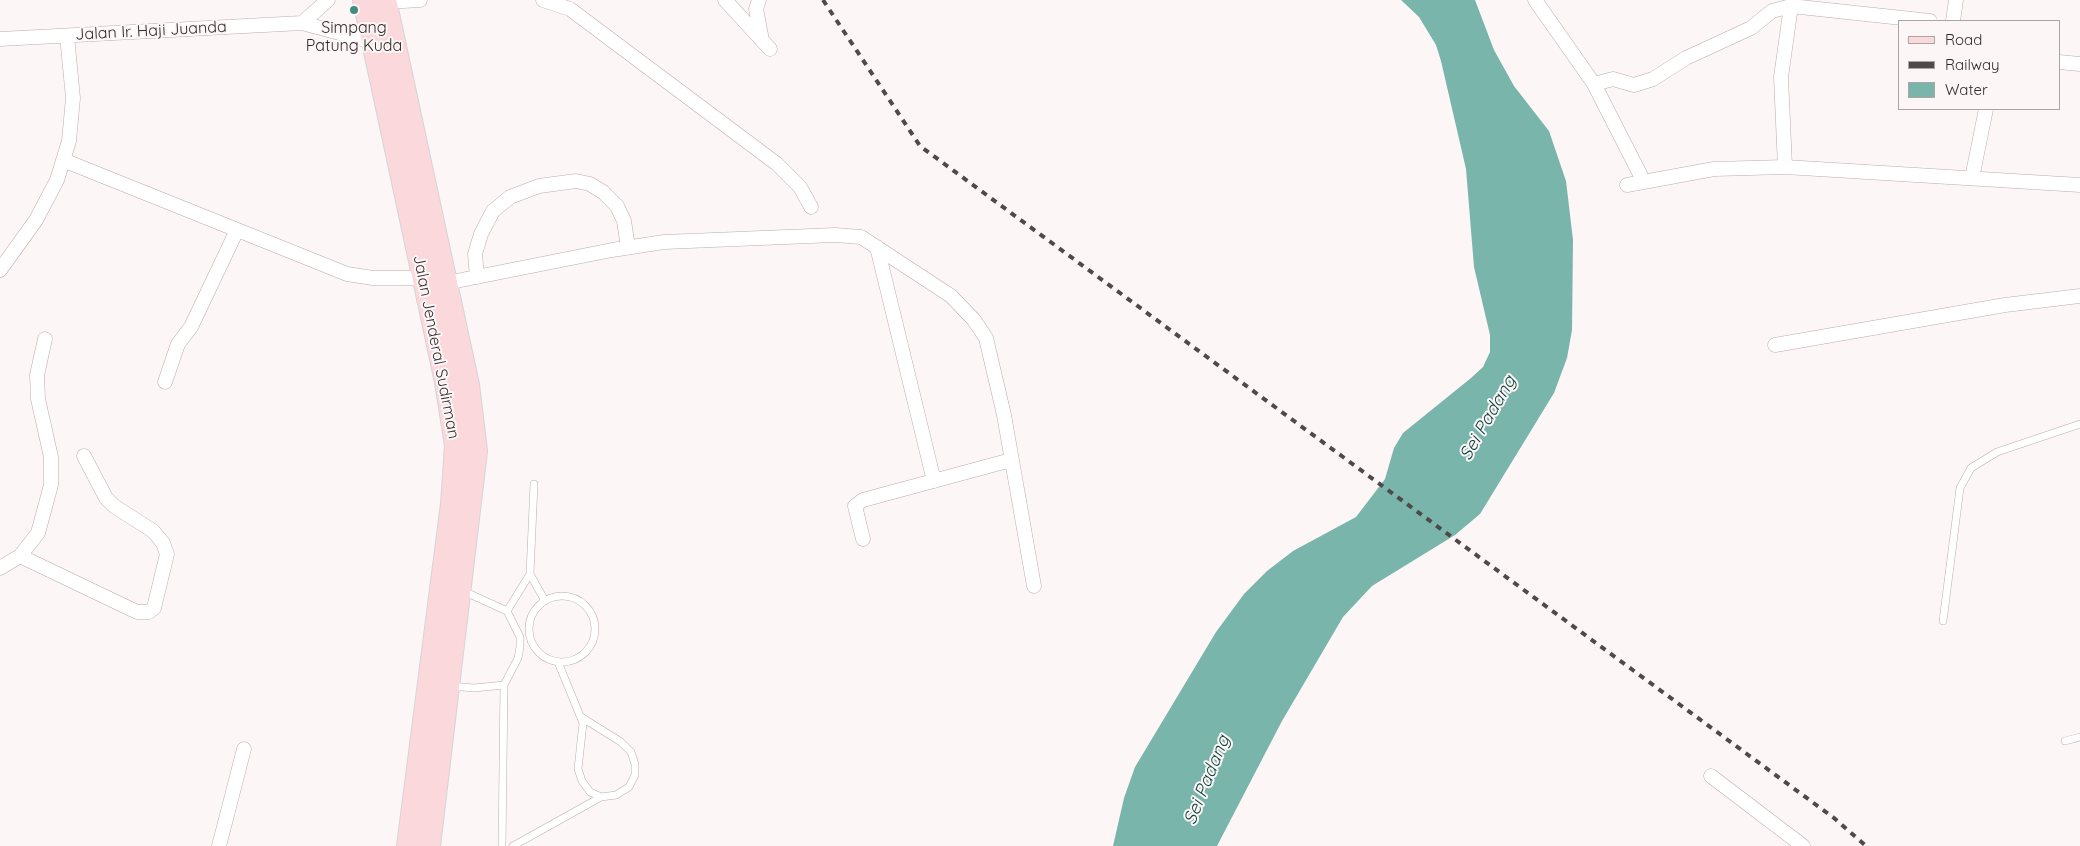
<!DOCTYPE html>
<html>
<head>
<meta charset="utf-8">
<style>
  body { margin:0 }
  #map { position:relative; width:2080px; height:846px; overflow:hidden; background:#fdf6f6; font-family:Quicksand,sans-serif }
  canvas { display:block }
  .legend { position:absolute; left:1898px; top:20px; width:162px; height:90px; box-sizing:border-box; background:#fdf6f6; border:1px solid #aba4a5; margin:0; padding:6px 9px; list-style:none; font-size:15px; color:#312a2b }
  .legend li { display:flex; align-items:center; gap:10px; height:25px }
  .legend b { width:25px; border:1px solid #aba4a5 }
</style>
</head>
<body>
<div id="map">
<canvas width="2080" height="846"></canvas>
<ul class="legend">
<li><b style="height:6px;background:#fbd8dc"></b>Road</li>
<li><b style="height:6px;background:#50494a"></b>Railway</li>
<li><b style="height:14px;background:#79b5ab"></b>Water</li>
</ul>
</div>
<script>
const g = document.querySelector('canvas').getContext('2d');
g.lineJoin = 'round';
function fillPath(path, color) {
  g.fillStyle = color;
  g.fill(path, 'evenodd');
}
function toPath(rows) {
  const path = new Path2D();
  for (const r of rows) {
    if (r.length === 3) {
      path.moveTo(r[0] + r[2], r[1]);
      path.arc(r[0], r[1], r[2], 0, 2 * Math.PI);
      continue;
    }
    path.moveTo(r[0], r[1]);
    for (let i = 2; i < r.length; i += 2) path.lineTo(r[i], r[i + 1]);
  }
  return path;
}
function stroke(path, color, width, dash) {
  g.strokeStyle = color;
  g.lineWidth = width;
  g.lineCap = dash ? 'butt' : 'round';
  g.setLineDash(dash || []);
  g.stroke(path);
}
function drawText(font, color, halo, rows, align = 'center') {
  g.font = font + ' Quicksand,sans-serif';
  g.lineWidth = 4;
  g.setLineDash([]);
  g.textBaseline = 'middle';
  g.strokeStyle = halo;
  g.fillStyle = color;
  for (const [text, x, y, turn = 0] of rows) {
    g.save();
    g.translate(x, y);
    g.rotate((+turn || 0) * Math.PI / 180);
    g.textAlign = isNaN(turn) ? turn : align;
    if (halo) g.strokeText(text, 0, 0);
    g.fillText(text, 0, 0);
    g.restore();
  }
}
fillPath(toPath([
  [1401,0,1475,0,1494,50,1514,86,1549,131,1566,181,1573,240,1572,330,1567,358,1554,393,1480,514,1455,535,1372,586,1343,617,1282,721,1217,846,1113,846,1124,798,1135,767,1216,632,1244,594,1267,571,1293,551,1356,517,1385,479,1394,448,1403,433,1471,378,1483,367,1490,352,1490,335,1474,267,1466,169,1441,61,1436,45,1419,17]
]), '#79b5ab');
const service = toPath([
  [534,484,530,574,545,601],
  [562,629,33],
  [507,611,530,574],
  [1943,621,1960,488,1971,468,1997,452,2080,424],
  [558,662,583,723,578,769,582,781,590,792,601,797,616,795,629,787,635,775,635,764,631,752,621,742,581,717],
  [451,686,474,688,504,685,518,658,520,647,520,637,507,611,461,590],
  [2065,741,2080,737],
  [502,846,504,685],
  [513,846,601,797]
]);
const minor = toPath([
  [543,0,570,9,777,164,800,187,811,207],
  [725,0,770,49],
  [759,0,756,9,762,40],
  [1535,0,1594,84,1643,180],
  [386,2,420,0],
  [1953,21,1956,0],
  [302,23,328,0],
  [0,39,302,23,373,42,379,41],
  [2059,62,2080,64],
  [1594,84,1613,79,1634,85,1653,79,1686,58,1751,28,1772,11,1791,6,1930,21],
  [63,160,347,274,373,278,424,278],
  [1785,167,2080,185],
  [1972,178,1986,109],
  [1627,185,1714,169,1785,167,1781,77,1791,6],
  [877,247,934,481],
  [0,270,36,220,57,180,69,141,73,98,67,36],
  [477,277,475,254,481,234,493,211,510,197,539,186,576,181,590,184,603,192,617,206,624,221,628,247],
  [446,283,612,250,664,242,835,235,861,237,951,296,974,320,986,338,1004,415,1034,586],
  [1775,345,2005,305,2080,296],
  [165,382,178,344,191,327,237,230],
  [863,539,855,506,863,500,1011,460],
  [20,556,137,612,149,612,154,608,167,554,163,543,153,531,114,506,106,498,84,456],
  [0,568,20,556,38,533,51,485,51,457,38,399,37,375,45,339],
  [1711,776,1803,846],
  [219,846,244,749]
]);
const primary = toPath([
  [364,0,446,382,456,445,452,504,408,846],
  [385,0,468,385,476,451,429,846]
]);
stroke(service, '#bcabac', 8);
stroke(minor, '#bcabac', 15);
stroke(primary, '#d6d4d5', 24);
stroke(service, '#fff', 7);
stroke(minor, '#fff', 14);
stroke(primary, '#fbd8dc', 22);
stroke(toPath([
  [823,0,920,146,1834,818,1866,846]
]), '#50494a', 4, [6, 6]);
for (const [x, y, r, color] of [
  [354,10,5,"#458a80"]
]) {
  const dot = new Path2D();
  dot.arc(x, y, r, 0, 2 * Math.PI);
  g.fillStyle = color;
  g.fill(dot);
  stroke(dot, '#fdf6f6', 2);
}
drawText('16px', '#312a2b', '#fdf6f6', [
  ["Simpang",354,28],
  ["Patung Kuda",354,46]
]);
drawText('16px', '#312a2b', '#fdf6f6', [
  ["Jalan Ir. Haji Juanda",151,31,-3],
  ["Jalan Jenderal Sudirman",436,347,79]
]);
drawText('italic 18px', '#114640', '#fdf6f6', [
  ["Sei Padang",1488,418,-60],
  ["Sei Padang",1207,780,-68]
]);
</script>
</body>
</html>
